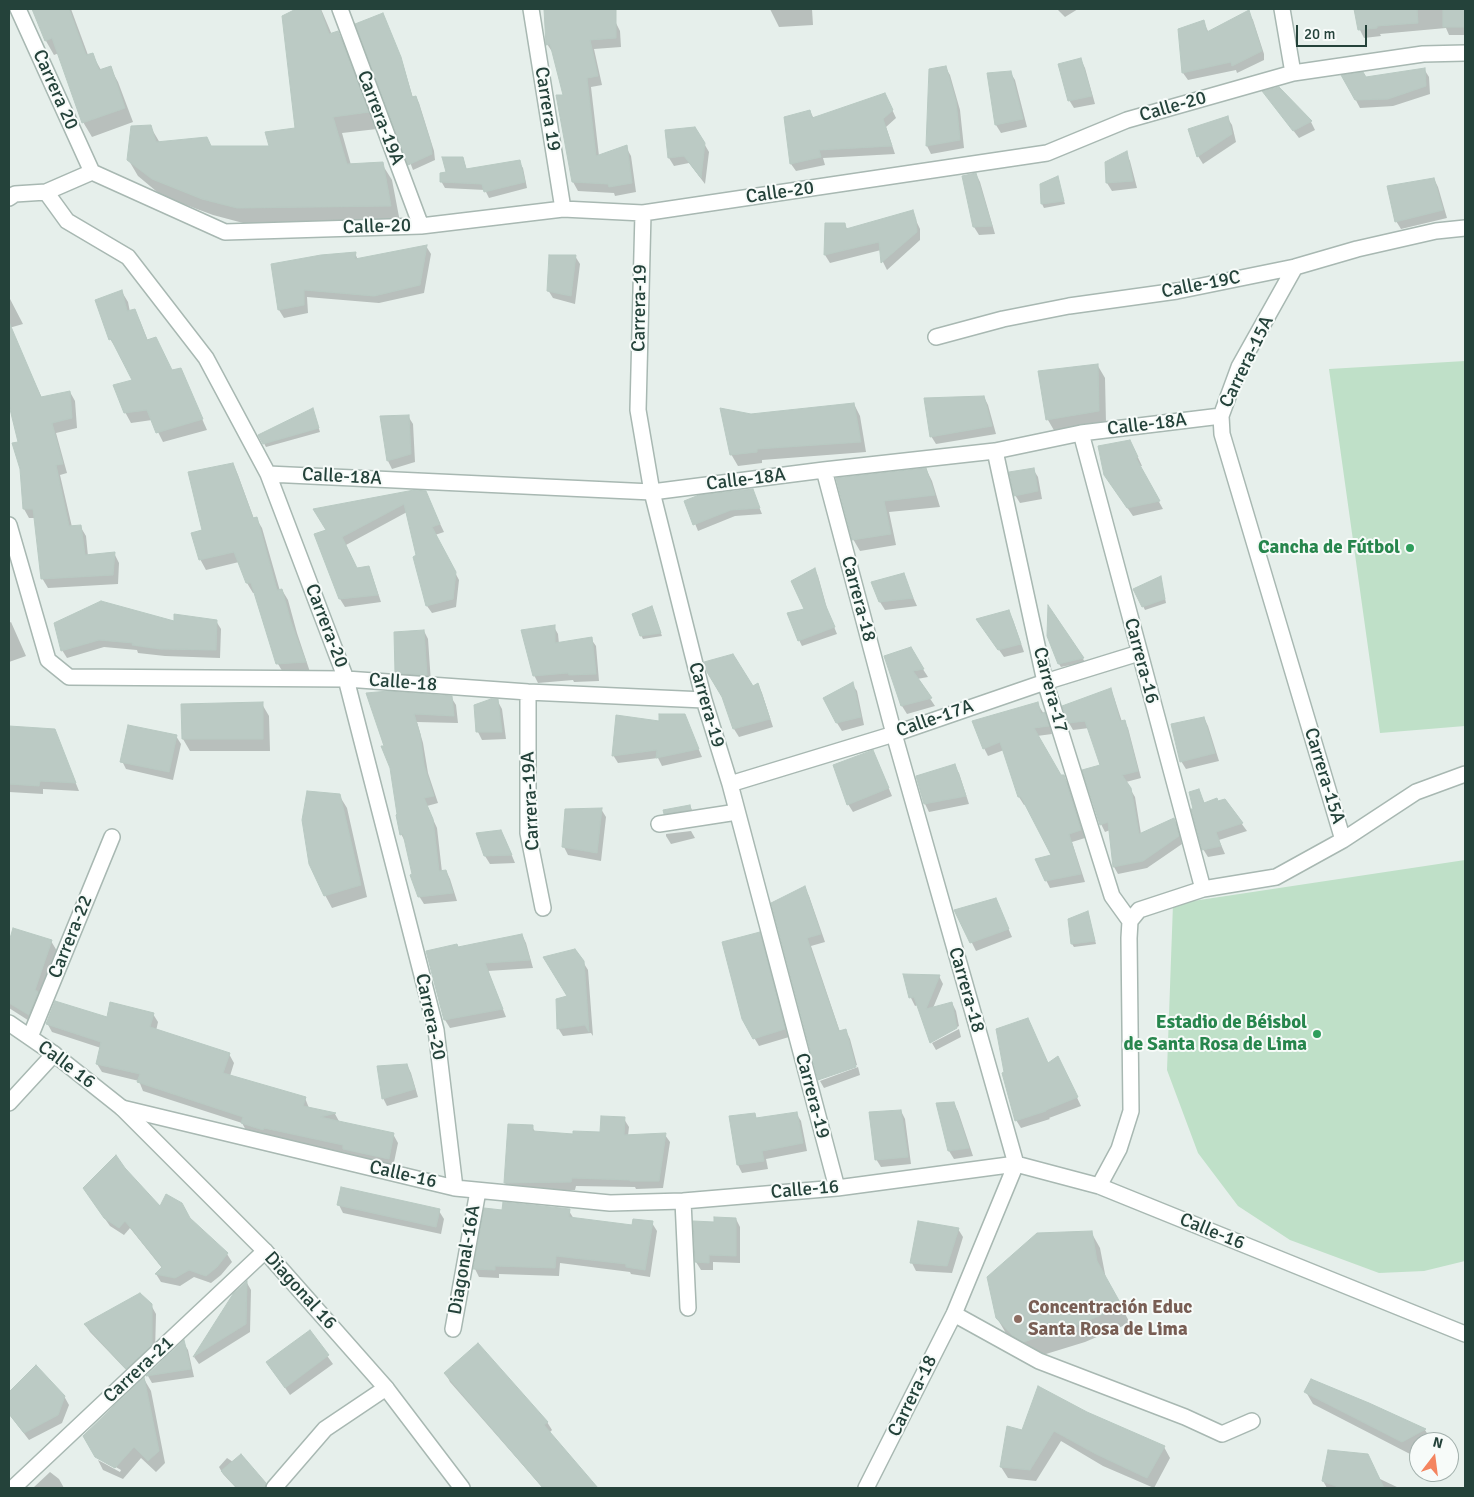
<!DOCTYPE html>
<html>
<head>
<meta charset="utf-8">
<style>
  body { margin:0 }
  #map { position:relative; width:1474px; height:1497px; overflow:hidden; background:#e6efeb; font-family:Signika,sans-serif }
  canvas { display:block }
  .frame { position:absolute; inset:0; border:10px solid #24423a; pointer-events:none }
  .north { position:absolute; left:1409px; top:1432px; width:50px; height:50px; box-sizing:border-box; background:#f7fbf9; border:1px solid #a3b1ad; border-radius:50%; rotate:15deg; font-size:14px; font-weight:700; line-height:20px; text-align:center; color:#24423a }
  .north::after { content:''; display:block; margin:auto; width:18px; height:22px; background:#f4845f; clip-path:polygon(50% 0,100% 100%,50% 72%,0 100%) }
  .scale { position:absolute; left:1296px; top:25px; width:71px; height:22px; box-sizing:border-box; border:2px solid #24423a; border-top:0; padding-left:6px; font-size:15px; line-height:18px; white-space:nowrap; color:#24423a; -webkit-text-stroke:4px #f7fbf9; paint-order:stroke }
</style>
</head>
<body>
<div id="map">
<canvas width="1474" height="1497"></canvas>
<div class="frame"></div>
<div class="north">N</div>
<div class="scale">20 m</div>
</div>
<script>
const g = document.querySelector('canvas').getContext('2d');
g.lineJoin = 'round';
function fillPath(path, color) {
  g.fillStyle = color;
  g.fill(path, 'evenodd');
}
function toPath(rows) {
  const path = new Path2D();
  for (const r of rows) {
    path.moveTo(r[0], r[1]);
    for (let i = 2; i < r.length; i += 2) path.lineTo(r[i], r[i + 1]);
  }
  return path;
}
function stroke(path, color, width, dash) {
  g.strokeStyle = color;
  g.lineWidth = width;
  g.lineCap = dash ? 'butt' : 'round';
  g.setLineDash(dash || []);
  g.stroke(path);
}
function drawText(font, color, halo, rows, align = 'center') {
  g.font = font + ' Signika,sans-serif';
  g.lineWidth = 4;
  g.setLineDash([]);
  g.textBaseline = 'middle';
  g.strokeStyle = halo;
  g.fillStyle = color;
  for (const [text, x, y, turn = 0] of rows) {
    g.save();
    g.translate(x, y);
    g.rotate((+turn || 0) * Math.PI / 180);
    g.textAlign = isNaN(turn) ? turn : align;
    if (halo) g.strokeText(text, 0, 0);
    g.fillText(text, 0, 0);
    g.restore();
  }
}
fillPath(toPath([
  [1465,361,1465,726,1380,733,1329,369],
  [1465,860,1465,1261,1424,1271,1379,1273,1290,1240,1238,1206,1198,1153,1167,1070,1173,904]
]), '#bfe0c8');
fillPath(toPath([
  [33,9,71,9,88,55,92,54,101,70,110,67,118,82,133,122,92,137,83,122,59,53,54,55,46,41],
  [298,9,321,9,332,35,338,32,347,49,377,129,342,133,351,165,382,164,392,180,400,222,247,224,213,215,162,196,138,176,128,159,150,126,160,143,212,148,270,148,297,129,284,16],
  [545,9,584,9,586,20,615,21,620,31,621,47,594,49,602,85,591,87,599,156,626,147,631,156,636,192,615,196,614,193,578,191,573,182,565,96,553,53,547,44],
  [770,9,812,9,813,25,779,27],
  [1057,9,1078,9,1065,17],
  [1355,9,1465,9,1465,35,1449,35,1446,28,1380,34,1381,36,1364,38,1360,30],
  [1248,12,1253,20,1264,54,1264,60,1237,73,1236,70,1188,80,1183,73,1203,21,1209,33],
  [383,14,403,64,413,98,416,97,419,103,434,151,435,160,413,170,357,24],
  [1081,60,1085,68,1095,104,1074,108,1069,100],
  [945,67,950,75,960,110,964,148,931,154,927,146,930,70],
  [1424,69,1429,77,1430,94,1393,106,1360,108,1343,76,1366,78],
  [1010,72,1015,80,1027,127,1001,133,996,125,989,74],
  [1278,88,1311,122,1315,130,1299,138,1264,92],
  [889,103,896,118,886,127,895,154,823,158,825,165,796,171,791,164,810,111,814,119],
  [1227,117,1232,125,1236,142,1203,164,1198,156,1190,130],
  [695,128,709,152,705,184,689,163,674,166,669,158,666,131],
  [1126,153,1130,161,1137,188,1112,191,1107,183,1106,162],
  [463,158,467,170,519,162,523,168,527,188,489,198,485,190,445,188,441,181,447,173],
  [976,174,980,182,995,234,979,235,974,227],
  [1057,177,1065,204,1044,208,1042,204,1041,184],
  [1434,179,1438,187,1447,218,1401,229,1396,221],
  [912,212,920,229,920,240,887,270,883,262,881,250,830,263,825,255,826,225,844,224,848,230],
  [426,246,431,254,424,293,379,303,307,297,308,313,284,318,279,310,273,265,355,253,358,260],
  [575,256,580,264,575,304,553,298,548,290],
  [122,292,128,302,130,312,134,310,140,321,148,341,172,371,180,369,207,430,163,442,152,420,131,423,125,412,134,381,117,349,110,339],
  [9,297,23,324,9,328],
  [17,345,42,398,70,392,75,401,77,428,56,433,67,473,60,475,72,527,80,526,86,536,88,556,114,553,119,563,118,584,48,588,42,578,35,518,29,518,24,509,20,443,9,400,9,347],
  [1098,366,1105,378,1106,423,1055,432,1048,420,1039,372],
  [984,397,988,405,996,434,936,444,931,436],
  [854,404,860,416,866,452,762,460,762,463,738,466,731,454,751,415],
  [314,413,320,432,266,447,260,436],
  [408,416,413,424,415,462,392,469,388,461,381,417],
  [1134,449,1142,466,1139,466,1163,509,1133,516,1110,483],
  [233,464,238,475,254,519,256,518,262,528,280,591,282,590,288,600,297,633,310,672,284,674,278,664,255,593,253,593,247,583,239,562,206,570,200,559,204,531],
  [926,469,932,481,940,507,889,512,896,545,860,551,853,539,838,479],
  [1033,469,1038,477,1042,499,1020,503,1015,495],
  [752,490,762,514,735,516,698,531,686,501],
  [425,492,444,532,435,535,459,580,456,607,432,613,427,606,415,558,418,555,407,512,346,545,357,569,368,567,372,575,381,602,345,607,340,599,316,534],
  [815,570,818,576,828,612,837,634,802,646,799,640],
  [903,575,917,606,885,610,880,602],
  [1161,578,1166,603,1145,610,1135,590],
  [1050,609,1085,662,1061,667,1059,664],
  [653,611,662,636,643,639,641,635],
  [1009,612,1013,620,1024,652,1004,657,983,627],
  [216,621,221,629,220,658,165,656,138,653,137,650,104,647,67,658,62,650,55,624],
  [11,622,26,656,9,662,9,623],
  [554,627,558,634,559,644,591,639,596,646,599,681,574,682,573,680,538,683,534,675],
  [424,631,428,639,431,683,401,681,396,673],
  [910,649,928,677,917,679,935,706,907,714,902,706],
  [852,684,857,691,864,725,842,731,837,723],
  [758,685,762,693,773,727,739,737,734,729,724,698],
  [1110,689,1114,697,1122,722,1124,721,1128,728,1141,778,1126,782,1135,797,1141,834,1174,819,1178,826,1182,844,1147,868,1118,874,1114,867,1110,830,1105,832,1101,824,1101,766,1089,728,1073,730,1069,723],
  [368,694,451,697,456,705,458,723,417,722,423,743,428,773,438,803,427,806,437,828,442,872,446,871,450,879,457,901,424,904,419,896,406,843,401,834,391,768],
  [497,700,502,709,506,739,482,740,478,732],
  [1037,703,1049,722,1052,734,1037,736,1060,777,1064,776,1068,784,1085,838,1072,842,1085,882,1050,888,1046,880,1052,856,1026,804,1024,805,1019,797,1004,750,988,756,984,748],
  [262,704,269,716,270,751,190,751,183,739,183,705],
  [684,715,702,757,662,766,658,758,618,763,613,755,660,722],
  [1204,718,1208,726,1219,761,1186,769,1181,761],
  [9,727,54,730,79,791,43,789,43,794,9,792],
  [176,736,181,744,173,780,126,769,122,761],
  [877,760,892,796,853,812,848,804],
  [954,766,959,773,969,804,929,812,925,804],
  [1198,790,1205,804,1225,801,1247,831,1219,840,1225,854,1208,857,1203,849],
  [339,795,347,808,367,897,332,908,325,895],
  [690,806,694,814,669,821,665,813],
  [601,809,606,817,601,861,568,855,564,847],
  [691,831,695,838,671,844,666,836,666,834],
  [505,839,515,863,490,864,485,856],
  [804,888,809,896,825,942,811,946,840,1032,846,1031,850,1039,857,1065,819,1078,819,1080,773,903],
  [996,900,1012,937,976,951,956,911],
  [1089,916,1096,944,1074,947,1072,944],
  [14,929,51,941,57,951,41,998,34,1024,9,1008,9,946],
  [759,934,764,942,789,1037,759,1046,743,1019],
  [522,935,526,943,533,968,488,971,506,1017,450,1028,445,1020,457,945,459,949],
  [583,962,588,970,593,1036,591,1033,563,1036,558,1028],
  [939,976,943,984,933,1008,952,1003,956,1011,959,1026,931,1041,918,1005,915,1006,911,998],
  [153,1014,158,1022,156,1031,229,1054,234,1063,230,1076,305,1098,309,1108,335,1114,340,1123,393,1134,398,1143,393,1167,349,1157,346,1153,247,1132,242,1123,143,1091,139,1081,102,1072,97,1064,101,1048,52,1032,47,1023],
  [1028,1020,1048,1064,1062,1066,1081,1106,1049,1118,1050,1119,1021,1128,1016,1120,1005,1073],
  [959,1029,961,1037,936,1050,932,1043],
  [407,1065,411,1073,418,1097,387,1106,383,1098],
  [858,1067,860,1075,824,1088,820,1081],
  [953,1103,958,1111,973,1156,954,1159,949,1151],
  [901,1111,905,1119,911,1164,881,1167,876,1159],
  [796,1113,801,1121,807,1151,766,1159,768,1169,742,1173,738,1165,754,1115,757,1119],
  [624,1119,629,1127,628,1136,665,1135,670,1142,663,1188,636,1189,635,1187,576,1186,575,1190,510,1191,505,1183,509,1125,532,1127,536,1133,574,1135,602,1133],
  [89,1196,160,1208,189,1219,227,1254,232,1262,221,1275,211,1283,194,1277,180,1286,161,1282,156,1274,162,1268,130,1228,124,1235,110,1226],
  [339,1205,439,1211,444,1219,441,1234,343,1213],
  [503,1211,569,1211,574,1219,633,1226,652,1223,657,1231,650,1277,631,1274,630,1272,560,1263,559,1276,499,1274,499,1278,479,1277,475,1269],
  [736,1219,740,1227,740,1263,713,1262,713,1270,701,1270,696,1262,716,1224],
  [958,1229,963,1237,952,1273,916,1271,912,1263],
  [1091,1232,1100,1248,1106,1279,1130,1323,1085,1342,1033,1358,1025,1353,1007,1335,997,1318],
  [247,1283,251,1290,250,1332,199,1364,194,1357,234,1295],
  [151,1305,156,1314,155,1353,132,1376,90,1332,85,1324],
  [310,1332,333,1364,290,1395,268,1363],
  [183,1342,188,1350,194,1377,152,1383,148,1376],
  [36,1367,64,1396,69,1405,62,1423,29,1440,9,1414,9,1395],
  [446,1374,547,1422,552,1430,549,1433,596,1488,543,1488,450,1382],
  [144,1379,151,1391,165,1463,156,1472,141,1458,123,1479,103,1470,98,1460,120,1472,121,1470,96,1456],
  [1311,1380,1425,1430,1432,1441,1419,1442,1419,1449,1410,1454,1313,1404,1306,1392],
  [1086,1413,1164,1447,1170,1458,1154,1488,1103,1466,1061,1441,1036,1481,1008,1478,1001,1467,1023,1432],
  [227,1458,265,1483,268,1488,236,1488,223,1474,219,1467],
  [50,1472,59,1479,64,1488,33,1488],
  [1376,1472,1380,1479,1399,1488,1327,1488,1323,1481]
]), '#0003');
const building = toPath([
  [32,9,69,9,86,55,93,53,99,70,111,66,125,108,82,123,52,38,45,41,32,9],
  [296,9,320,9,329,34,338,31,369,112,333,117,347,164,383,162,391,206,237,208,202,199,152,179,127,160,131,126,151,125,156,142,207,137,211,146,269,146,265,132,295,128,282,16,296,9],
  [544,9,616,9,616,38,590,40,598,76,587,78,596,156,627,145,632,183,609,187,608,184,572,182,556,95,563,95,550,44,546,45,544,9],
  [1354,9,1417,9,1418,23,1377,26,1377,28,1358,30,1354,9],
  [1443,9,1465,9,1465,27,1443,27,1443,9],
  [1249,10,1262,51,1232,66,1231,62,1182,73,1178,29,1204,20,1207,32,1249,10],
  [383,13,401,57,412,97,416,96,431,144,432,154,408,165,355,24,383,13],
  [1081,58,1092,96,1068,101,1058,64,1081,58],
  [946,66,956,101,960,140,926,146,929,69,946,66],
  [1425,68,1426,86,1388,99,1355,100,1341,75,1363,72,1366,77,1425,68],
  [1011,71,1023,119,995,125,987,73,1011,71],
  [1279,87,1312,121,1293,131,1262,91,1279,87],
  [885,93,893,110,883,119,892,146,819,150,821,157,790,164,784,117,810,110,812,118,885,93],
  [1228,116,1232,134,1197,157,1188,129,1228,116],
  [695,127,705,143,701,178,684,156,668,158,665,130,695,127],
  [1127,151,1133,181,1106,183,1105,162,1127,151],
  [442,157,463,157,466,169,520,160,525,182,484,192,482,184,440,182,440,173,446,172,442,157],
  [976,173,992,226,973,227,962,176,976,173],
  [1058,176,1064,201,1041,204,1040,184,1058,176],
  [1434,178,1443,210,1395,222,1387,186,1434,178],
  [913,210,916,220,917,232,881,263,879,242,824,255,825,223,845,223,846,229,913,210],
  [427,245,420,285,374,296,304,290,304,305,278,310,271,264,321,255,356,252,355,259,427,245],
  [549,255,576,255,571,296,547,291,549,255],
  [122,290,127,311,135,309,147,340,156,337,172,370,181,368,203,419,156,433,147,410,124,413,113,385,132,380,111,339,109,340,95,300,122,290],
  [9,322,41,397,70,391,72,418,52,423,63,464,56,465,69,526,81,525,85,555,115,552,113,575,41,579,33,509,23,509,20,469,12,443,18,442,9,405,9,322],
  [1098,364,1099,411,1046,420,1038,371,1098,364],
  [984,396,992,426,930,437,924,398,984,396],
  [854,403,861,442,757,449,757,452,730,455,720,408,751,414,854,403],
  [313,408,319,428,263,444,258,435,313,408],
  [409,415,411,454,387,461,380,416,409,415],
  [1130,440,1138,457,1136,458,1160,501,1127,508,1104,475,1098,446,1130,440],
  [233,463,253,518,257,517,277,590,282,589,291,622,306,662,276,664,251,583,246,583,234,552,199,560,191,533,202,530,188,472,233,463],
  [926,468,935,495,884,501,891,534,852,540,836,478,926,468],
  [1034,468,1038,491,1014,496,1009,472,1034,468],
  [753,489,760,508,731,510,693,525,684,501,699,495,753,489],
  [414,490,426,491,440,524,432,527,456,572,453,599,426,606,413,557,416,555,404,504,342,537,357,568,369,566,378,595,339,599,314,534,326,530,313,509,414,490],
  [815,568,825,604,835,627,798,641,787,613,804,609,791,581,815,568],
  [904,573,913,598,879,602,871,582,904,573],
  [1161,576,1165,599,1142,607,1133,589,1161,576],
  [101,601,174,621,174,614,217,620,216,650,160,649,132,645,133,643,99,640,61,651,54,623,101,601],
  [1048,605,1084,658,1058,664,1047,636,1048,605],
  [652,606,661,633,640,636,632,614,652,606],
  [1009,610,1021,644,998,650,976,619,1009,610],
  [555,625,555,643,592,637,596,674,569,675,568,673,533,676,521,630,555,625],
  [424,630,427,675,395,673,394,632,424,630],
  [911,647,924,669,913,671,932,698,901,706,884,656,911,647],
  [733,654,753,686,758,683,770,719,733,729,722,697,707,672,704,662,733,654],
  [853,682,861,717,836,723,823,698,853,682],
  [1111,688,1120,721,1125,720,1138,771,1122,775,1131,788,1139,834,1174,818,1179,836,1143,861,1113,867,1108,822,1100,825,1082,770,1100,765,1085,721,1068,723,1062,706,1111,688],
  [389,691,452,696,454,716,414,714,420,734,424,765,434,796,424,798,433,819,439,871,446,870,453,893,418,897,410,875,412,874,403,834,400,835,396,815,397,814,390,768,381,746,384,746,366,693,389,691],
  [491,699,498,699,502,732,476,732,474,705,491,699],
  [263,702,263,739,182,739,181,704,263,702],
  [1038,702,1041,714,1045,712,1049,726,1034,728,1061,775,1064,775,1081,830,1069,834,1081,874,1045,881,1035,859,1051,855,1021,797,1018,797,1000,742,983,749,972,721,1038,702],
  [659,714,685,714,699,749,656,758,657,750,612,756,616,715,659,721,659,714],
  [1204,717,1215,753,1180,762,1171,724,1204,717],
  [128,725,177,735,169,772,120,762,128,725],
  [9,726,55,729,76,783,40,781,39,786,9,784,9,726],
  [873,750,889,788,847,805,833,765,873,750],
  [955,764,966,796,924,804,916,776,955,764],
  [1199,789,1204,803,1217,798,1218,801,1225,799,1243,823,1216,832,1221,846,1202,850,1191,809,1193,809,1189,792,1199,789],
  [307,791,340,794,361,885,324,896,309,864,302,820,307,791],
  [690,805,691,810,664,814,663,810,690,805],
  [602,808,597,853,562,847,565,809,602,808],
  [501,830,512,855,484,856,476,833,501,830],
  [805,886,821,934,807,938,839,1031,846,1029,856,1067,818,1080,771,903,805,886],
  [996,898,1009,929,970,943,954,910,996,898],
  [1088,911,1095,941,1071,944,1068,919,1088,911],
  [13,928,52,940,35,990,38,992,29,1015,9,1003,9,942,13,928],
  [760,932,785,1029,753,1039,742,1019,722,942,760,932],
  [522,934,530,960,485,963,503,1009,444,1020,426,951,457,944,458,947,522,934],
  [575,949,584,961,589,1032,585,1025,557,1029,556,999,567,996,543,957,575,949],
  [903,974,940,975,926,1009,952,1002,957,1028,930,1043,914,997,909,998,903,974],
  [55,1001,107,1017,110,1002,154,1013,150,1027,230,1053,223,1073,306,1097,303,1106,336,1113,320,1117,394,1133,389,1159,343,1149,343,1145,264,1128,263,1130,241,1123,243,1117,137,1082,140,1074,96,1064,101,1042,46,1024,55,1001],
  [1028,1018,1048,1063,1058,1056,1078,1097,1046,1110,1046,1111,1015,1121,1002,1073,1004,1072,996,1029,1028,1018],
  [407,1064,415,1089,382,1099,377,1066,407,1064],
  [954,1102,969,1148,948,1151,936,1103,954,1102],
  [901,1110,908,1157,875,1160,869,1112,901,1110],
  [797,1112,803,1143,762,1151,764,1161,737,1165,729,1116,755,1113,756,1118,797,1112],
  [601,1116,625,1117,624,1135,666,1133,659,1181,630,1181,630,1180,572,1178,571,1182,504,1183,508,1124,533,1125,533,1131,573,1134,573,1131,600,1132,601,1116],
  [116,1155,125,1168,160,1206,166,1194,182,1203,190,1218,228,1253,217,1267,206,1276,189,1270,175,1278,155,1274,162,1267,125,1221,119,1228,104,1218,83,1188,116,1155],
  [341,1187,440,1209,436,1227,337,1205,341,1187],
  [503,1202,570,1209,569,1217,632,1225,633,1219,653,1221,645,1270,626,1267,626,1264,556,1256,555,1268,495,1266,495,1270,473,1269,484,1208,502,1210,503,1202],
  [714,1217,736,1218,736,1256,709,1255,709,1263,695,1262,693,1221,714,1222,714,1217],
  [918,1221,959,1228,947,1266,910,1263,918,1221],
  [1092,1231,1097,1261,1122,1306,1075,1326,1023,1342,1014,1337,996,1318,987,1277,1037,1233,1092,1231],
  [247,1281,246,1324,193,1357,233,1294,247,1281],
  [140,1293,152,1304,152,1345,126,1369,84,1324,140,1293],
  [310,1330,329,1355,285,1388,266,1362,310,1330],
  [184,1340,191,1369,146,1376,184,1340],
  [478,1343,548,1422,544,1425,598,1488,543,1488,444,1373,478,1343],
  [36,1365,65,1396,58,1415,24,1433,9,1414,9,1392,36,1365],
  [144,1377,159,1451,148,1461,134,1447,115,1468,95,1457,83,1436,144,1377],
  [1311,1379,1369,1403,1426,1429,1402,1442,1304,1392,1311,1379],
  [1038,1386,1087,1412,1165,1446,1147,1478,1096,1454,1054,1431,1030,1470,1000,1467,1007,1426,1022,1430,1038,1386],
  [1328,1450,1368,1454,1384,1488,1341,1488,1322,1481,1328,1450],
  [241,1454,266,1483,265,1488,237,1488,221,1471,241,1454]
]);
fillPath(building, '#bbcac4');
stroke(building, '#b8c9c2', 1);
const minor = toPath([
  [18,9,92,172],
  [340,9,421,226],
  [531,9,563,209],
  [1282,9,1293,73],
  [92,172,225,232,421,226,563,209,643,213,1047,153,1127,120,1293,73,1423,54,1465,53],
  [46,192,67,221,128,257,206,358,268,474,346,679,436,1030,455,1188],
  [9,198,15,194,46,192,92,172],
  [643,213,638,410,652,492,704,700,730,784,837,1188],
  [1295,267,1239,367,1221,416,1222,434,1343,840],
  [936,337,1003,319,1069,306,1177,291,1295,267,1357,249,1436,231,1465,228],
  [1081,433,1203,889],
  [995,451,1045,682,1112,896,1130,921],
  [824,470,894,734,1016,1164,954,1314,866,1488],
  [268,474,652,492,824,470,995,451,1081,433,1221,416],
  [9,525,48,660,69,677,346,679,528,692,704,700],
  [528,692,528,833,543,908],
  [730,784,894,734,1045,682,1139,653],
  [659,824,737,812],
  [30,1037,112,837],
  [9,1103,54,1054],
  [122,1108,455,1188,610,1203,683,1201,837,1188,1016,1164,1099,1186,1465,1334],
  [1099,1186,1119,1149,1131,1111,1129,938,1130,921,1139,910,1203,889,1276,877,1343,840,1416,792,1465,774],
  [683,1201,688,1308],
  [954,1314,1039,1361,1185,1417,1222,1434,1252,1421],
  [453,1329,478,1191],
  [13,1488,265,1251],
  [274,1488,325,1429,386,1388]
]);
const tertiary = toPath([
  [9,1023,54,1054,122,1108,265,1251,386,1388,462,1488]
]);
stroke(minor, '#a8b8b2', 18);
stroke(tertiary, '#a8b8b2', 18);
stroke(minor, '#fff', 15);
stroke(tertiary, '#fff', 15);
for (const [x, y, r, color] of [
  [1410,548,5,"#2e9e5b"],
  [1317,1034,5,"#2e9e5b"],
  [1018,1319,5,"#8d6e63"]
]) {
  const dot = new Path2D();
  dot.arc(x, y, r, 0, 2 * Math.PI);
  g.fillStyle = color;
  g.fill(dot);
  stroke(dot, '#f7fbf9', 2);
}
drawText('19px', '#24423a', '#f7fbf9', [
  ["Carrera 20",55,90,66],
  ["Calle-20",1173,107,-16],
  ["Carrera 19",547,109,81],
  ["Carrera-19A",380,118,69],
  ["Calle-20",780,193,-8],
  ["Calle-20",377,227,-2],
  ["Calle-19C",1201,285,-11],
  ["Carrera-19",640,308,-89],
  ["Carrera-15A",1247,362,-64],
  ["Calle-18A",1147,425,-7],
  ["Calle-18A",342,477,3],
  ["Calle-18A",746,480,-7],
  ["Carrera-18",858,599,75],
  ["Carrera-20",326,626,69],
  ["Carrera-16",1141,661,75],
  ["Calle-18",403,683,4],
  ["Carrera-17",1050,690,75],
  ["Carrera-19",706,705,74],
  ["Calle-17A",935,719,-19],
  ["Carrera-15A",1324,776,73],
  ["Carrera-19A",531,801,-93],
  ["Carrera-22",71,937,-68],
  ["Carrera-18",966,990,74],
  ["Carrera-20",430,1017,78],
  ["Calle 16",66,1065,37],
  ["Carrera-19",812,1096,75],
  ["Calle-16",403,1175,13],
  ["Calle-16",805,1190,-5],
  ["Calle-16",1212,1232,22],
  ["Diagonal-16A",465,1260,-80],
  ["Diagonal 16",300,1291,48],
  ["Carrera-21",139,1370,-43],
  ["Carrera-18",913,1396,-64]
]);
drawText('bold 19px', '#27864d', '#f7fbf9', [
  ["Cancha de Fútbol",1400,548],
  ["Estadio de Béisbol",1307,1023],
  ["de Santa Rosa de Lima",1307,1045]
], 'right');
drawText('bold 19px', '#785e54', '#f7fbf9', [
  ["Concentración Educ",1028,1308],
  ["Santa Rosa de Lima",1028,1330]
], 'left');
</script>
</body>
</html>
